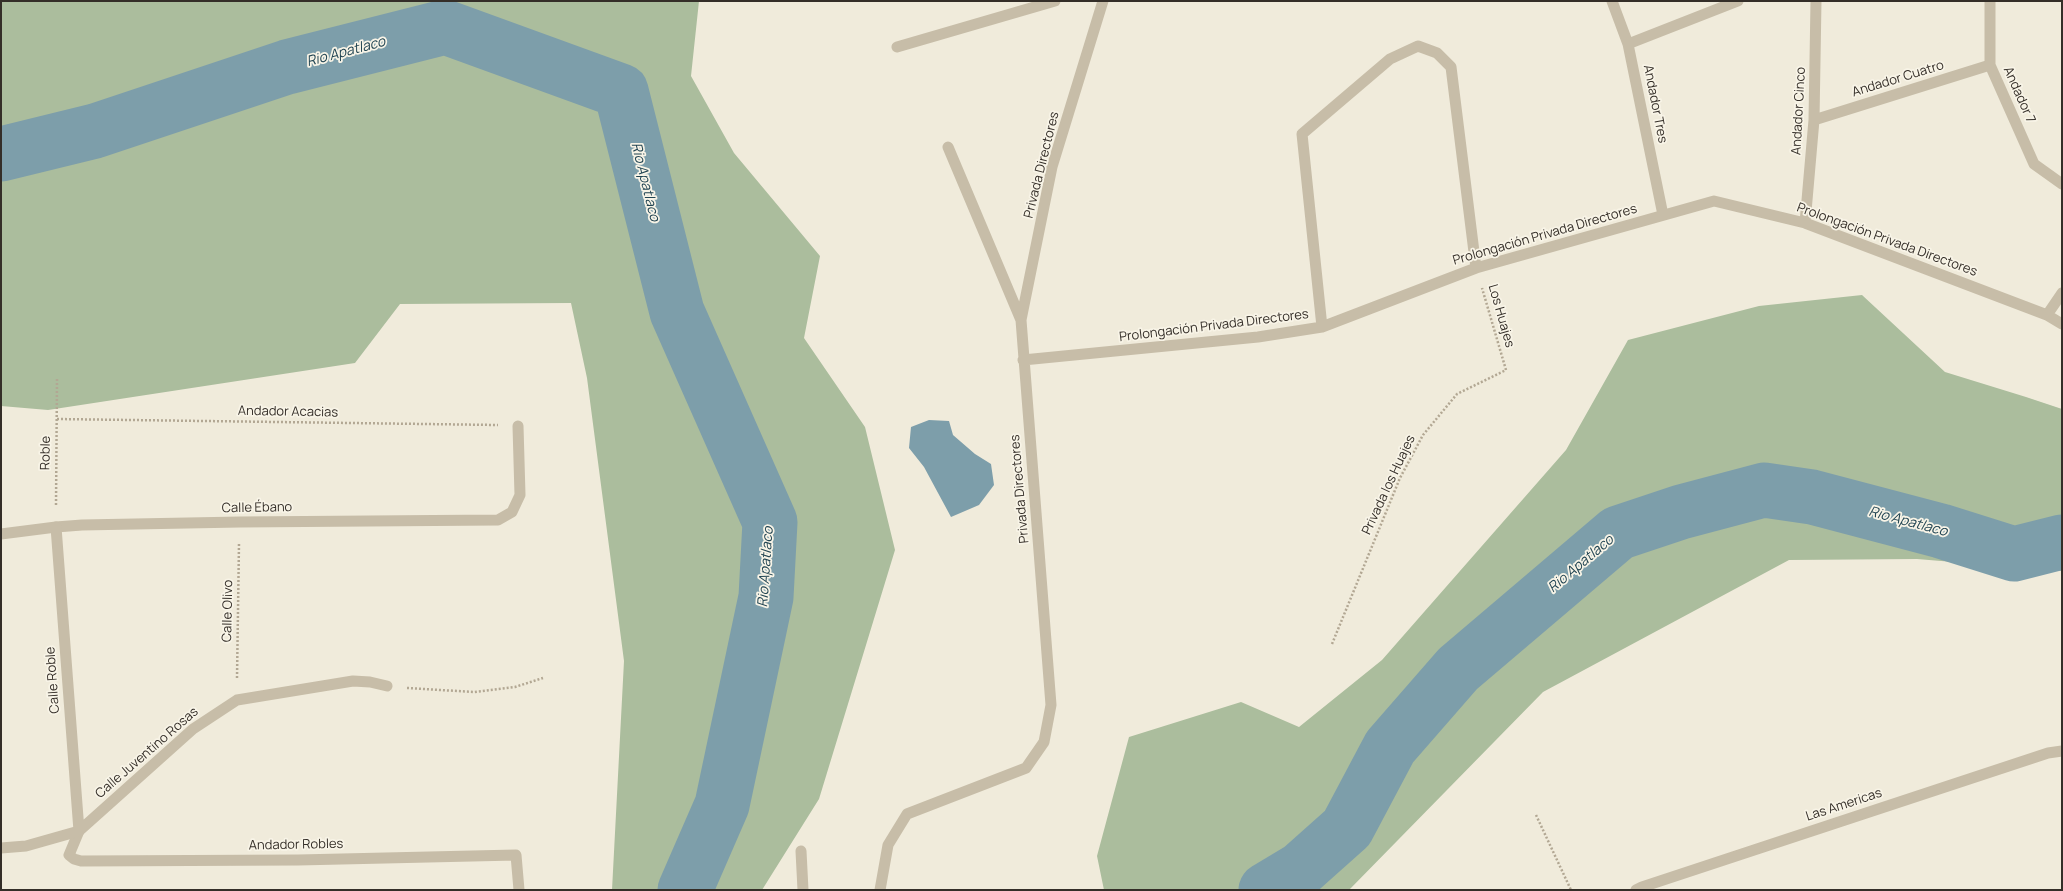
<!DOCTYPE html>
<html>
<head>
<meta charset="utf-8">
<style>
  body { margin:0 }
  #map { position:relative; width:2063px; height:891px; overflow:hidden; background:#f0ebdb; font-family:Manrope,sans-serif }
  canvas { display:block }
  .frame { position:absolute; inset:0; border:2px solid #342e28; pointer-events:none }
</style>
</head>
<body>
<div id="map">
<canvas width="2063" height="891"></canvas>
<div class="frame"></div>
</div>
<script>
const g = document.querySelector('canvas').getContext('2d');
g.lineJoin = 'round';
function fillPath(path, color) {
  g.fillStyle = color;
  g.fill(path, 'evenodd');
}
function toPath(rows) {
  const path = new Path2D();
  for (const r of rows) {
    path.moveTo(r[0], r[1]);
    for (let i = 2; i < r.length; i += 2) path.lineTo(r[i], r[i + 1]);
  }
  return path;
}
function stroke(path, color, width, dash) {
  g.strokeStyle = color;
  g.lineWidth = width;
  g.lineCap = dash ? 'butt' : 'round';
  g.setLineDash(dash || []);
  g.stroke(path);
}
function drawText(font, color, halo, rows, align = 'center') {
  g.font = font + ' Manrope,sans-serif';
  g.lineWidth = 3.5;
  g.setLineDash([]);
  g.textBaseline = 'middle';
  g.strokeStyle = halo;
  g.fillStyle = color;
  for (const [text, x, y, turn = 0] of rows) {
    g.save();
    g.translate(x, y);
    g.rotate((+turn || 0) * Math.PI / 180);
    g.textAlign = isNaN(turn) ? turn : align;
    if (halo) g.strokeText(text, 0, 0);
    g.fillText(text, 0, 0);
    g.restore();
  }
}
fillPath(toPath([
  [1,1,699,1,691,76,734,153,820,256,804,338,865,427,895,550,819,799,762,890,612,890,624,661,587,378,571,303,400,304,355,363,48,410,1,406],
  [1862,295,1945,372,2026,397,2062,409,2062,571,1917,559,1789,560,1543,692,1349,890,1104,890,1097,856,1129,737,1241,702,1299,727,1382,660,1566,450,1628,340,1759,306]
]), '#abbd9d');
fillPath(toPath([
  [929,420,949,421,953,435,975,454,991,464,994,485,979,505,951,517,924,467,909,448,911,427]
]), '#7d9eaa');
stroke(toPath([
  [1,154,95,131,287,67,445,27,621,91,677,312,770,522,766,597,722,805,685,890],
  [1266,890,1301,869,1347,828,1390,747,1458,669,1618,533,1681,512,1764,490,1812,497,1941,531,2014,554,2062,542]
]), '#7d9eaa', 55);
stroke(toPath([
  [57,419,498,425],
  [56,505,57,378],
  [1332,644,1400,478,1423,435,1457,394,1506,370,1482,288],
  [237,678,239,543],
  [407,688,474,692,515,687,543,678],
  [1536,815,1571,890]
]), '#b2a793', 2.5, [2, 2]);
stroke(toPath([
  [56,527,82,525,240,522,498,520,512,512,520,495,518,426],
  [79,831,69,855,74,859,81,861,298,860,516,855,519,890]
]), '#c7bda8', 11);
stroke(toPath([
  [1612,1,1628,44,1663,215],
  [1990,1,1990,65,2034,164,2062,184],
  [1628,44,1738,1],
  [897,47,1055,1],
  [1814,120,1990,65],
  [948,147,1021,320],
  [1805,223,1814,120,1816,1],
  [2047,315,2062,293],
  [1322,327,1302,134,1390,59,1418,46,1437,53,1451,67,1476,268],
  [1023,360,1258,337,1322,327,1476,268,1714,201,1805,223,2047,315,2062,324],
  [1,534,56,527,79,831],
  [1,848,26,846,79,831,193,729,237,700,353,681,370,682,387,686],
  [801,851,803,890],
  [880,890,888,845,907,814,1026,768,1044,742,1051,705,1021,320,1052,167,1103,1],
  [1636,890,1642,887,2048,753,2062,751]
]), '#c7bda8', 11);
drawText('13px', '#342e28', '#f8f4e7', [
  ["Andador Cuatro",1898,79,-17],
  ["Andador 7",2019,95,66],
  ["Andador Tres",1655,104,79],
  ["Andador Cinco",1799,111,-87],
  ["Privada Directores",1042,165,-76],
  ["Prolongación Privada Directores",1545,235,-16],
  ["Prolongación Privada Directores",1887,240,20],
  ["Los Huajes",1501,316,74],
  ["Prolongación Privada Directores",1214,326,-7],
  ["Andador Acacias",288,412,1],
  ["Roble",46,453,-89],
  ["Privada los Huajes",1389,485,-65],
  ["Privada Directores",1020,489,-95],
  ["Calle Ébano",257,508,-1],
  ["Calle Olivo",228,611,-89],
  ["Calle Roble",53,680,-94],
  ["Calle Juventino Rosas",147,753,-41],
  ["Las Americas",1844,805,-18],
  ["Andador Robles",296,845,-1]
]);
drawText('italic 14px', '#214452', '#f8f4e7', [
  ["Rio Apatlaco",346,52,-15],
  ["Rio Apatlaco",645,182,76],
  ["Rio Apatlaco",1908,522,15],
  ["Rio Apatlaco",1581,564,-40],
  ["Rio Apatlaco",766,567,-86]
]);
</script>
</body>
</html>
